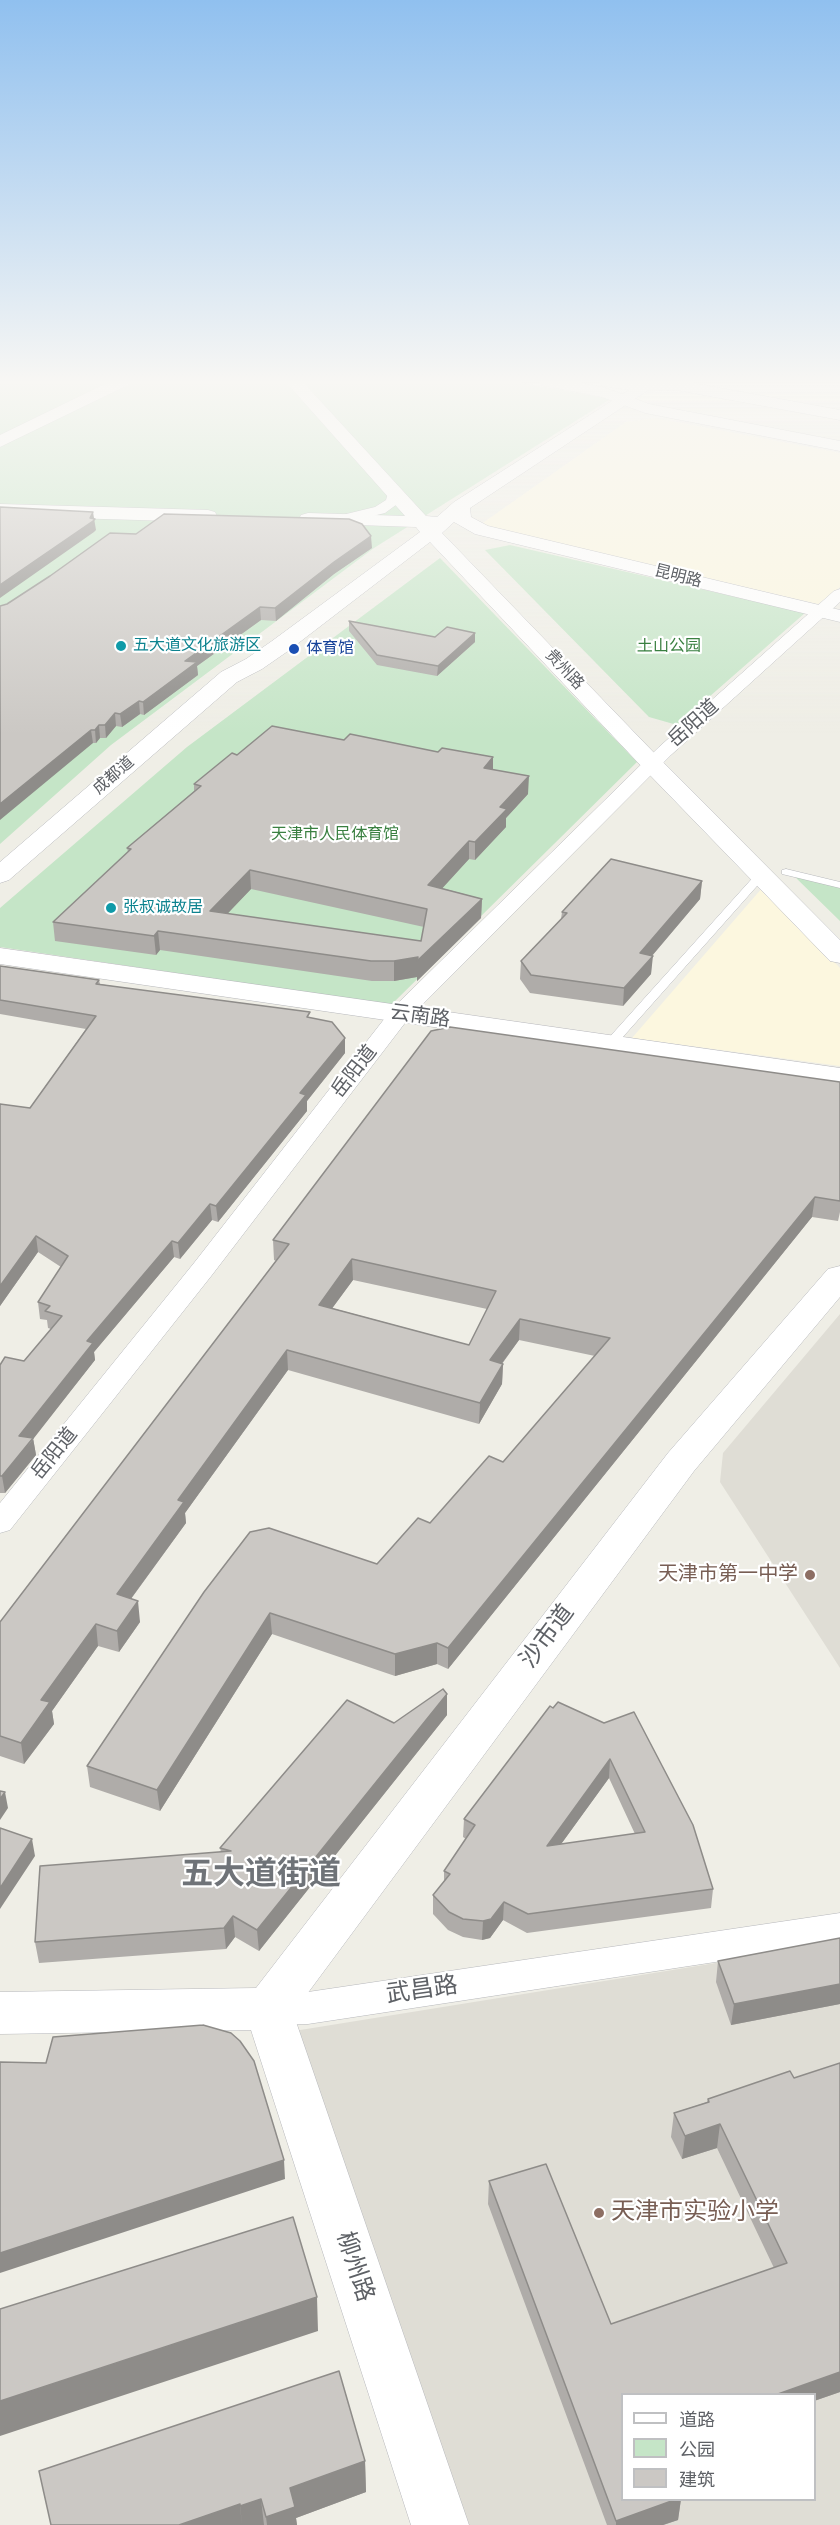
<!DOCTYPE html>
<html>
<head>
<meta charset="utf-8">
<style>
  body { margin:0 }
  #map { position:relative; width:840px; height:2525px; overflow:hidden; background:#efeee6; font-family:"Roboto Condensed","Noto Sans SC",sans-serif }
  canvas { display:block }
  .legend { position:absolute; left:621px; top:2393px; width:195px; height:108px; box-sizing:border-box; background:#fff; border:2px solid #bfc0c2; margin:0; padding:8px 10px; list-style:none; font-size:18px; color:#5e6166 }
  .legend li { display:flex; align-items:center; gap:12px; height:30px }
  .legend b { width:30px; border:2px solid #bfc0c2 }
</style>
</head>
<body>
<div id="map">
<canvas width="840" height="2525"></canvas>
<ul class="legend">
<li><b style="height:8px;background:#fff"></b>道路</li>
<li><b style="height:16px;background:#c5e5c7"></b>公园</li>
<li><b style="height:16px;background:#cbc8c4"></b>建筑</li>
</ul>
</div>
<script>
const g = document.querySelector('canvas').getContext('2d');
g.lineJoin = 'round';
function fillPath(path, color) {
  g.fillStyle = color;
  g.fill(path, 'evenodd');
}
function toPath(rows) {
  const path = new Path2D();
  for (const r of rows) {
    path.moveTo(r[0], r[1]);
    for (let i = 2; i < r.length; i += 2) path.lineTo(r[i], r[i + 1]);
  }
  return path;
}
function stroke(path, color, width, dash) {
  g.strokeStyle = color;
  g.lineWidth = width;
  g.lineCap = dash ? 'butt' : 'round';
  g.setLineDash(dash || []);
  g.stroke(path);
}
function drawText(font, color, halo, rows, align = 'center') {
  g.font = font + ' "Roboto Condensed","Noto Sans SC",sans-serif';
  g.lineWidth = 4.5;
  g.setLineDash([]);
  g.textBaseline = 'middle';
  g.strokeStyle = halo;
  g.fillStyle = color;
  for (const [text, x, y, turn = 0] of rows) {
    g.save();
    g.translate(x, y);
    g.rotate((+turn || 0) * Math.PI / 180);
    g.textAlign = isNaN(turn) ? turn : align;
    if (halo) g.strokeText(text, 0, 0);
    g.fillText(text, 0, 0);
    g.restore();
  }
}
fillPath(toPath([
  [655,418,840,453,840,587,818,604,480,525,626,422],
  [763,887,840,968,840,1066,632,1038]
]), '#fcf7df');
fillPath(toPath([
  [840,1314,840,1668,720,1482,723,1453],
  [840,1943,840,2525,469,2525,294,2031],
  [622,2394,814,2394,814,2500,622,2500]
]), '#dfddd5');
fillPath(toPath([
  [0,381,512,381,605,398,609,400,374,548,111,745,0,844],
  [510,545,805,613,677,725,649,717,485,550],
  [440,558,637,762,391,1005,0,947,0,908,187,747],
  [794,876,840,887,840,921]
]), '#c5e5c7');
const service = toPath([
  [786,869,840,882,840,888,782,874,782,870,786,869],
  [761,872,766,875,765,877,614,1047,606,1047,604,1044,606,1041,757,873,761,872]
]);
const minor = toPath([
  [394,489,401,493,400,502,385,513,339,524,332,520,334,517,375,507,386,500,389,490,394,489],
  [840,589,840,602,671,755,408,1019,212,1275,10,1530,0,1533,0,1503,194,1263,392,1009,659,747,834,591,840,589],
  [840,1913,840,1943,308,2024,268,2025,255,2020,250,2009,255,1998,268,1993,308,1992,840,1913]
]);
const tertiary = toPath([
  [111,381,132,381,130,384,0,447,0,435,111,381],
  [285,381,302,381,426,516,437,517,454,502,643,381,662,381,470,508,471,517,488,526,840,610,840,622,475,534,454,522,442,533,660,759,840,940,840,963,830,961,644,769,430,542,288,651,262,669,237,682,9,880,0,883,0,862,221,672,246,659,272,641,420,532,416,527,301,523,299,519,301,515,308,513,405,516,285,381],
  [0,504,208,510,215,512,217,516,215,520,208,522,0,516,0,504],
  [0,948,840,1068,840,1086,0,964,0,948],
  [840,1266,840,1297,694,1471,293,2013,469,2525,411,2525,251,2030,0,2034,0,1992,256,1988,668,1453,828,1269,840,1266]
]);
const secondary = toPath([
  [537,381,571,381,606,388,649,404,840,441,840,451,645,413,602,397,545,386,537,381],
  [600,381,682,381,840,410,840,420,676,390,637,391,608,387,602,385,600,381]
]);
stroke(service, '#b7b8bc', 1);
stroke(minor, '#b7b8bc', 1);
stroke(tertiary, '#b7b8bc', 1);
stroke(secondary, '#b8babf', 1);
fillPath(service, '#fff');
fillPath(minor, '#fff');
fillPath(tertiary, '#fff');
fillPath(secondary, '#fff');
fillPath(toPath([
  [372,548,334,574,276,621,261,620,197,666,198,675,144,715,140,714,122,727,116,726,106,738,100,738,96,743,93,743,0,606],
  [349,621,435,637,475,642,437,676,377,665,349,631],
  [344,740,438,752,493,757,493,769,528,794,506,818,506,827,475,860,469,859,442,888,482,899,481,918,417,981,417,977,394,981,372,981,160,950,156,955,55,941,53,922,128,852,127,848,194,791,194,784,237,755],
  [251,889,424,927,421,941,227,914],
  [702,881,700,899,652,956,651,974,623,1006,530,993,520,979,521,961,561,919,562,912],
  [0,966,99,980,100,984,310,1018,345,1053,307,1101,307,1111,218,1222,212,1220,180,1259,174,1257,94,1352,95,1360,33,1438,36,1455,5,1493,0,1493,0,1365,24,1361,51,1329,48,1328,47,1320,40,1319,38,1302,61,1267,38,1252,0,1306,0,1104,30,1108,86,1029,0,1014],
  [840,1082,840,1212,838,1221,812,1217,448,1669,437,1664,395,1676,272,1634,160,1811,90,1787,87,1766,204,1592,377,1564,430,1523,503,1462,595,1356,519,1340,502,1364,503,1364,502,1384,479,1424,288,1370,185,1513,186,1523,131,1599,140,1622,119,1652,98,1646,52,1711,54,1724,24,1764,0,1756,0,1622,276,1261,274,1260,273,1240],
  [353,1280,487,1309,469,1345,332,1308],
  [447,1694,447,1715,259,1951,235,1937,226,1949,39,1963,35,1942,221,1852,220,1848,394,1723],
  [553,1708,604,1723,713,1889,711,1908,527,1933,503,1920,490,1938,482,1940,463,1937,448,1930,433,1914,433,1895,444,1882,444,1871,466,1839,463,1837,464,1819],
  [609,1778,635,1834,561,1844],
  [840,1938,840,2004,731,2025,716,1982,718,1961],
  [840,2063,840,2392,814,2401,814,2394,622,2394,622,2499,681,2499,678,2520,663,2525,607,2525,488,2204,489,2181,611,2324,774,2268,717,2148,682,2159,671,2137,674,2113,707,2102,708,2099,794,2078],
  [365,2461,366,2492,296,2518,297,2525,51,2525]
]), '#afaca9');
fillPath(toPath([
  [93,512,96,530,94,532,0,598,0,585],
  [371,536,372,548,334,574,276,621,275,608,334,562],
  [260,607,261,620,197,666,198,675,144,715,143,702,185,661],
  [475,633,475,642,437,676,438,666],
  [139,701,140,714,122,727,120,714],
  [115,713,116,726,106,738,105,725],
  [99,725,100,738,96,743,95,730],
  [91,730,93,743,0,820,0,804],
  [493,757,493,775,484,768],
  [529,776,528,794,506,818,506,827,475,860,475,842,500,807],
  [469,841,469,859,428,904,428,885],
  [250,870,251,889,211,931,210,911],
  [702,881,700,899,639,971,640,953],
  [482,899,481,918,417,981,417,977,394,981,394,961],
  [158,931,160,950,156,955,154,936],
  [653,956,651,974,623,1006,624,988],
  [345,1038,345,1053,307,1101,307,1111,218,1222,216,1206,300,1093],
  [815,1197,812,1217,448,1669,448,1648],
  [210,1204,212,1220,180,1259,178,1243],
  [36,1236,38,1252,0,1306,0,1286],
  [172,1241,174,1257,94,1352,95,1360,27,1447,33,1438,36,1455,5,1493,2,1476,19,1436,87,1341],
  [352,1259,353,1280,320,1325,319,1305],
  [520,1319,519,1340,489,1381,490,1360],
  [287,1350,288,1370,185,1513,186,1523,119,1615,117,1594,178,1500],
  [503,1364,502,1384,479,1424,480,1403],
  [138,1601,140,1622,119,1652,117,1631],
  [270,1613,272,1634,160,1811,157,1790],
  [96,1624,98,1646,52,1711,54,1724,24,1764,21,1743,41,1700],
  [437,1643,437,1664,395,1676,395,1654],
  [447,1694,447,1715,259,1951,257,1930],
  [610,1759,609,1778,546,1865,547,1846],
  [5,1792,8,1808,0,1820,0,1799],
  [32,1839,35,1856,0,1909,0,1888],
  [504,1902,503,1920,490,1938,482,1940,483,1921],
  [233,1916,235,1937,226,1949,224,1928],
  [840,1984,840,2004,731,2025,734,2004],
  [720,2124,717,2148,682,2159,685,2136],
  [284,2160,285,2179,0,2273,0,2253],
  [317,2297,318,2331,0,2436,0,2401],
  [840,2372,840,2392,814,2401,814,2394,778,2394],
  [365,2461,366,2492,296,2518,297,2525,267,2525,266,2517,290,2488],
  [261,2499,264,2525,242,2525,240,2506],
  [677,2499,681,2499,678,2520,663,2525,616,2525,616,2521],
  [240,2504,242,2525,179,2525]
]), '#8e8c89');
const building = toPath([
  [0,507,93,512,90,518,95,519,93,521,0,585,0,507],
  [164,514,349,519,362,524,371,536,334,562,275,608,260,607,185,661,197,662,143,702,139,701,120,714,115,713,105,725,99,725,95,730,91,730,0,804,0,606,7,604,50,576,110,533,136,534,164,514],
  [349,621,435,637,447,627,475,633,438,666,377,655,349,621],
  [272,726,344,740,350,734,438,752,442,748,493,757,484,768,529,776,500,807,507,809,475,842,469,841,428,885,482,899,417,961,418,957,394,961,371,961,158,931,154,936,53,922,131,849,127,848,201,786,194,784,232,753,237,755,272,726],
  [250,870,427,909,421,941,210,911,250,870],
  [611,859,702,881,640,953,653,956,624,988,531,975,521,961,567,913,562,912,611,859],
  [0,966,99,980,96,984,310,1012,307,1017,332,1022,345,1038,300,1093,306,1095,216,1206,210,1204,178,1243,172,1241,87,1341,93,1343,19,1436,33,1438,2,1476,0,1476,0,1365,5,1357,24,1361,62,1316,45,1311,50,1306,38,1302,68,1256,36,1236,0,1286,0,1104,30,1108,96,1016,0,1000,0,966],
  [450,1027,840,1082,840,1201,815,1197,448,1648,437,1643,395,1654,270,1613,157,1790,87,1766,204,1592,250,1532,269,1528,377,1564,418,1518,430,1523,489,1456,503,1462,610,1338,520,1319,490,1360,503,1364,480,1403,287,1350,178,1500,184,1502,117,1594,138,1601,117,1631,96,1624,41,1700,50,1702,21,1743,0,1736,0,1622,289,1244,273,1240,431,1031,450,1027],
  [352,1259,496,1291,469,1345,319,1305,352,1259],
  [443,1689,447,1694,257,1930,233,1916,224,1928,35,1942,40,1866,231,1851,220,1848,347,1700,394,1723,443,1689],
  [558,1702,604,1723,634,1712,693,1825,713,1889,528,1914,504,1902,491,1919,483,1921,463,1919,449,1912,433,1895,450,1874,444,1871,475,1825,464,1819,550,1706,553,1708,558,1702],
  [610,1759,645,1832,547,1846,610,1759],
  [0,1791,5,1792,0,1799,0,1791],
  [0,1828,32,1839,0,1888,0,1828],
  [840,1938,840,1984,734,2004,718,1961,840,1938],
  [203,2025,231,2033,240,2041,254,2061,284,2160,0,2253,0,2062,46,2063,53,2037,203,2025],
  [840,2063,840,2372,778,2394,622,2394,622,2499,677,2499,616,2521,489,2181,546,2164,611,2324,787,2263,720,2124,685,2136,674,2113,709,2102,708,2099,790,2071,794,2078,840,2063],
  [293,2217,317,2297,0,2401,0,2309,293,2217],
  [339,2371,365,2461,290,2488,295,2507,266,2517,261,2499,240,2506,240,2504,179,2525,51,2525,39,2471,339,2371]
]);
fillPath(building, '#cbc8c4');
stroke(building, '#8e8c89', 1.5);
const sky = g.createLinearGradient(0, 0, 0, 735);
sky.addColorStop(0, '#90c0ef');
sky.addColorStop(0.52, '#f8f7f4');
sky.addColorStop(1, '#f8f7f400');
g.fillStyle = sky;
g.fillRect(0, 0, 840, 735);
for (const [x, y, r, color] of [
  [121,646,6,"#0f9aa8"],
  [294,649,6,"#1a4fb4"],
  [111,908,6,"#0f9aa8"],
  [810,1575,6,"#8d6e63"],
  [599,2213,6,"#8d6e63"]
]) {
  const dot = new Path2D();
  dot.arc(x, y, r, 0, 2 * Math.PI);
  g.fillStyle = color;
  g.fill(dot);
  stroke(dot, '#fff', 2);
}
drawText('16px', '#5e6166', '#fff', [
  ["昆明路",678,577,14],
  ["贵州路",564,670,47],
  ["成都道",114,776,-41]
]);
drawText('16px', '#0d838f', '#fff', [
  ["五大道文化旅游区",133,646],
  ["张叔诚故居",123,908]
], 'left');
drawText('16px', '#3a8041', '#fff', [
  ["土山公园",669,647],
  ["天津市人民体育馆",335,835]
]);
drawText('16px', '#164399', '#fff', [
  ["体育馆",306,649]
], 'left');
drawText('20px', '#5e6166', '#fff', [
  ["岳阳道",694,724,-42],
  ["云南路",420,1017,8],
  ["岳阳道",355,1072,-52],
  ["岳阳道",55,1454,-51]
]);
drawText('20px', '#785e54', '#fff', [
  ["天津市第一中学",798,1575]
], 'right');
drawText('24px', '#5e6166', '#fff', [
  ["沙市道",548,1637,-53],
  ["武昌路",422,1991,-8],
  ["柳州路",354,2267,72]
]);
drawText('24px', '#785e54', '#fff', [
  ["天津市实验小学",611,2213]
], 'left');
drawText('bold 32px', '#6f7378', '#fff', [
  ["五大道街道",261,1876]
]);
</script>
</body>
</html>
